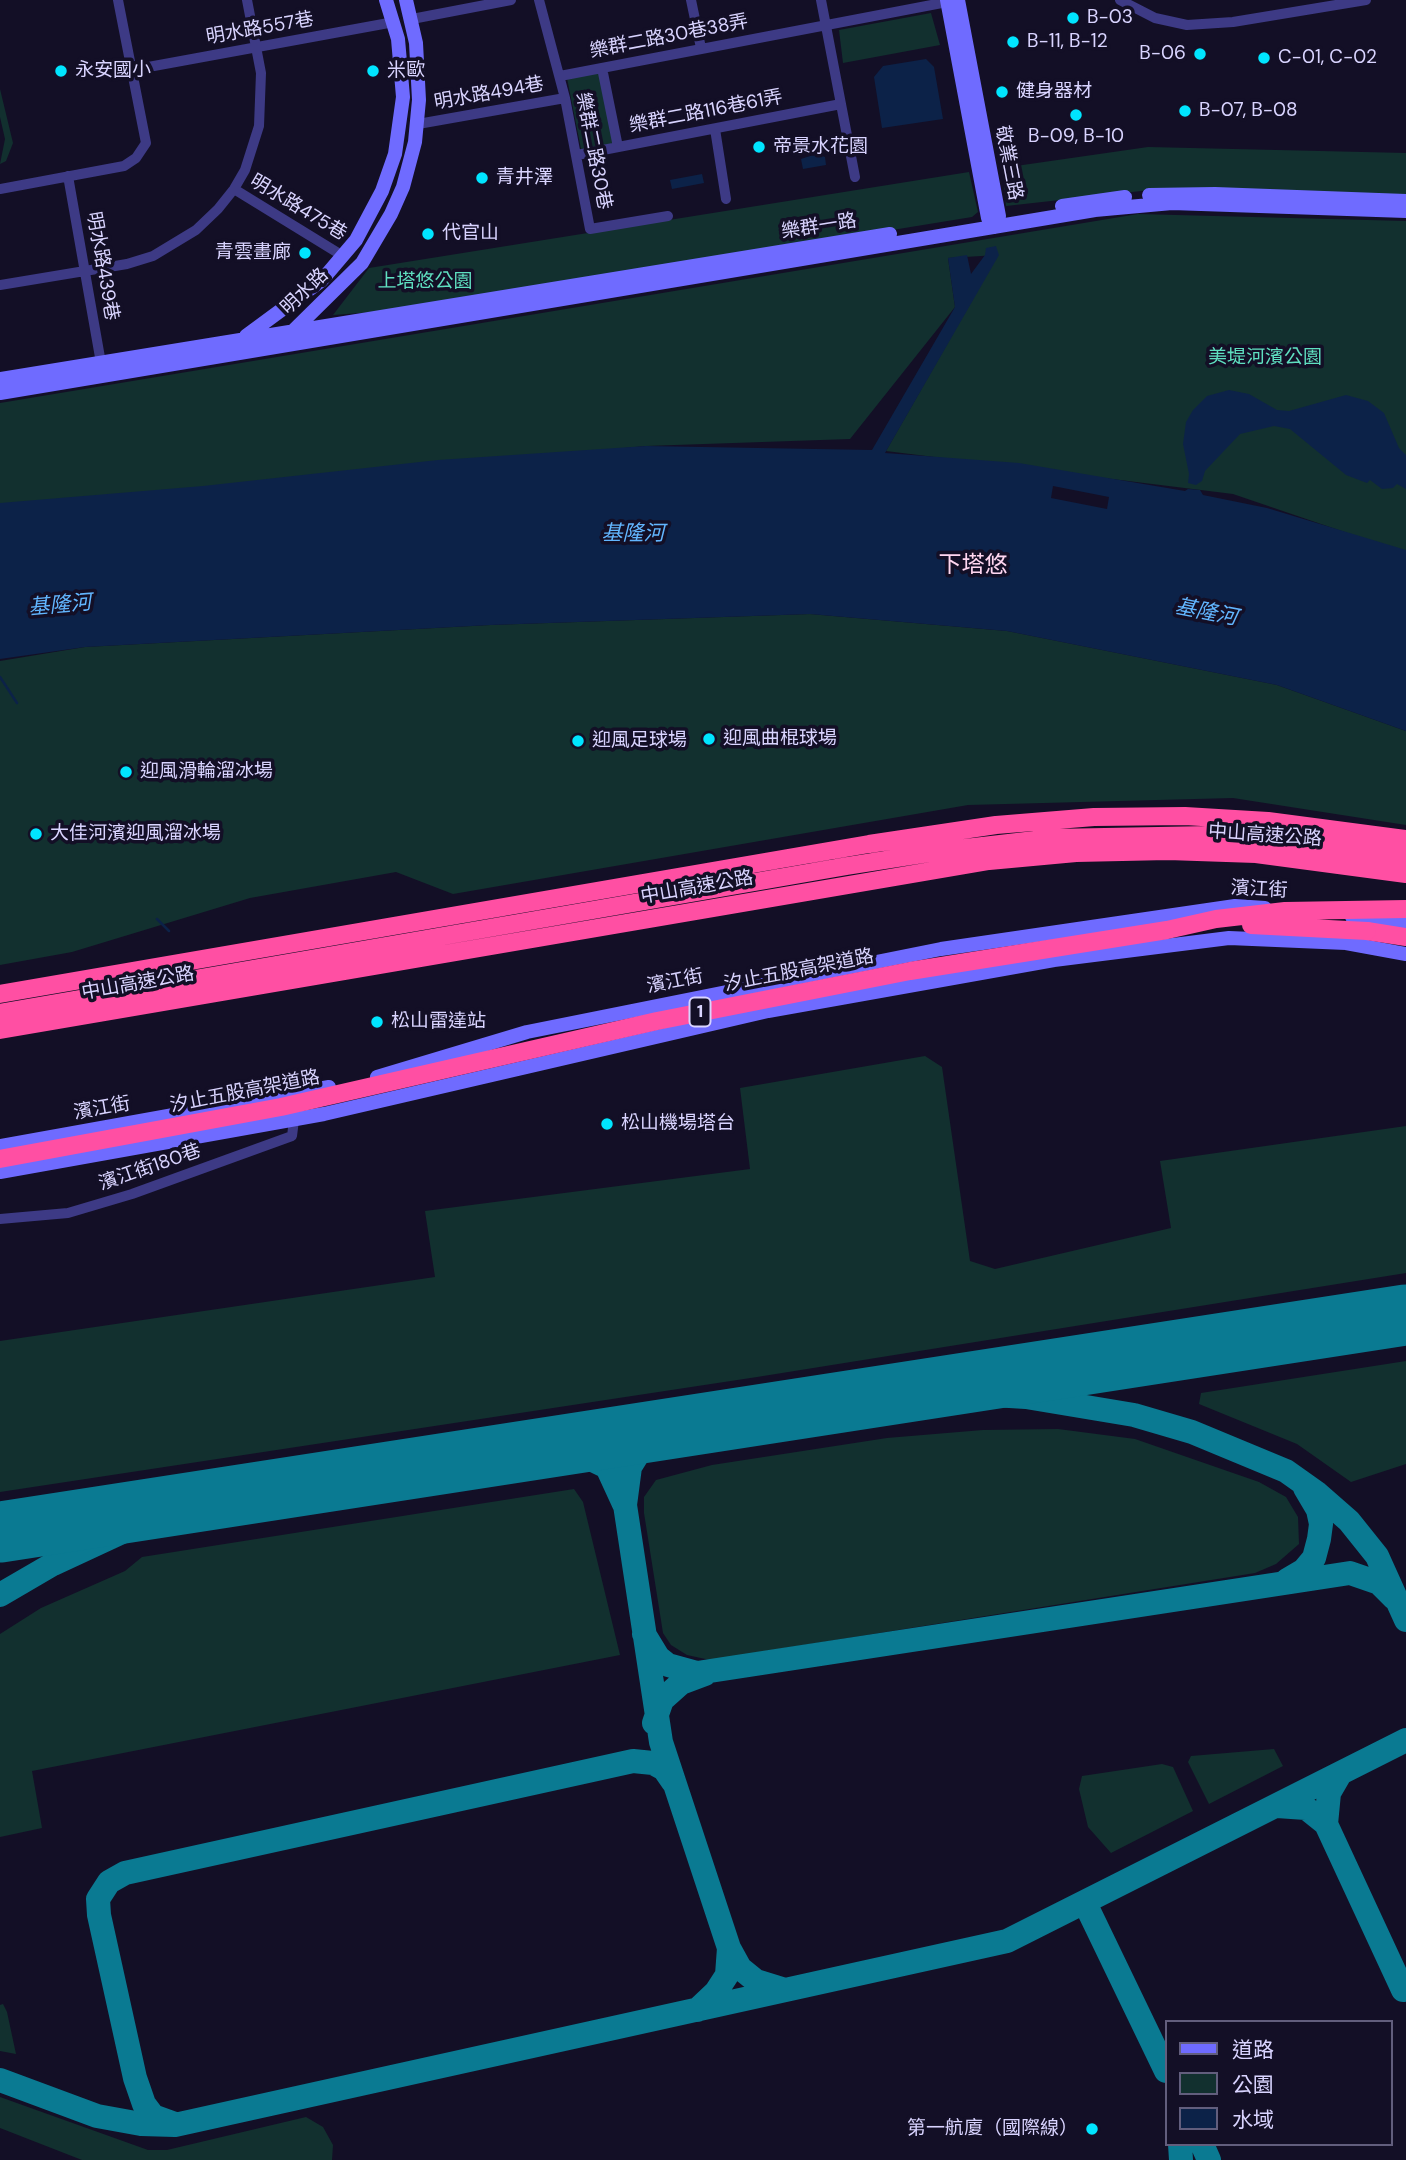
<!DOCTYPE html>
<html>
<head>
<meta charset="utf-8">
<style>
  body { margin:0 }
  #map { position:relative; width:1406px; height:2160px; overflow:hidden; background:#130f26; font-family:"DM Sans","Noto Sans TC",sans-serif }
  canvas { display:block }
  .legend { position:absolute; left:1165px; top:2020px; width:228px; height:126px; box-sizing:border-box; background:#130f26; border:2px solid #625e7d; margin:0; padding:9px 12px; list-style:none; font-size:21px; color:#d9d4ff }
  .legend li { display:flex; align-items:center; gap:14px; height:35px }
  .legend b { width:35px; border:2px solid #625e7d }
</style>
</head>
<body>
<div id="map">
<canvas width="1406" height="2160"></canvas>
<ul class="legend">
<li><b style="height:9px;background:#6f6bff"></b>道路</li>
<li><b style="height:19px;background:#12302f"></b>公園</li>
<li><b style="height:19px;background:#0c2248"></b>水域</li>
</ul>
</div>
<script>
const g = document.querySelector('canvas').getContext('2d');
g.lineJoin = 'round';
function fillPath(path, color) {
  g.fillStyle = color;
  g.fill(path, 'evenodd');
}
function toPath(rows) {
  const path = new Path2D();
  for (const r of rows) {
    path.moveTo(r[0], r[1]);
    for (let i = 2; i < r.length; i += 2) path.lineTo(r[i], r[i + 1]);
  }
  return path;
}
function stroke(path, color, width, dash) {
  g.strokeStyle = color;
  g.lineWidth = width;
  g.lineCap = dash ? 'butt' : 'round';
  g.setLineDash(dash || []);
  g.stroke(path);
}
function drawText(font, color, halo, rows, align = 'center') {
  g.font = font + ' "DM Sans","Noto Sans TC",sans-serif';
  g.lineWidth = 7;
  g.setLineDash([]);
  g.textBaseline = 'middle';
  g.strokeStyle = halo;
  g.fillStyle = color;
  for (const [text, x, y, turn = 0] of rows) {
    g.save();
    g.translate(x, y);
    g.rotate((+turn || 0) * Math.PI / 180);
    g.textAlign = isNaN(turn) ? turn : align;
    if (halo) g.strokeText(text, 0, 0);
    g.fillText(text, 0, 0);
    g.restore();
  }
}
fillPath(toPath([
  [931,13,940,45,843,63,839,30],
  [601,71,615,143,581,149,567,78],
  [0,89,13,143,6,161,0,164,5,139,0,117],
  [1148,147,1406,153,1406,196,1159,189,1006,206,1002,168],
  [969,172,978,212,972,217,402,310,333,315,369,268],
  [1138,214,1406,221,1406,553,1233,494,886,451,998,255,948,258,955,307,850,439,646,446,0,506,0,403],
  [810,614,1007,631,1277,685,1406,731,1406,825,1233,798,968,805,453,894,396,872,250,898,72,952,0,965,0,661,85,647,490,625],
  [925,1056,942,1067,970,1261,995,1269,1171,1228,1160,1161,1406,1126,1406,1273,757,1377,0,1492,0,1341,435,1277,425,1211,750,1169,740,1088],
  [1406,1361,1406,1464,1351,1482,1297,1444,1199,1404,1201,1393],
  [1058,1429,1135,1439,1259,1482,1286,1497,1298,1517,1299,1544,1276,1564,1255,1573,710,1660,687,1655,671,1645,663,1633,644,1513,644,1497,656,1480,712,1465,887,1438,983,1430],
  [574,1489,583,1502,620,1655,32,1771,42,1828,0,1837,0,1634,41,1608,125,1571,142,1557],
  [1274,1749,1283,1766,1209,1804,1188,1762,1191,1756],
  [1162,1764,1173,1767,1193,1811,1111,1853,1088,1827,1079,1789,1082,1776],
  [3,2004,7,2012,16,2054,0,2051,0,2005],
  [0,2097,148,2150,167,2150,306,2117,323,2127,333,2145,332,2160,82,2160,0,2128]
]), '#12302f');
fillPath(toPath([
  [926,59,934,67,943,119,882,128,874,77,883,66],
  [816,154,825,157,826,165,803,169,801,159],
  [702,174,704,183,672,189,670,180],
  [996,246,999,255,885,453,1019,463,1185,491,1188,489,1200,490,1203,495,1267,508,1406,550,1406,731,1277,685,1007,631,810,614,490,625,85,647,0,659,0,503,203,486,438,460,646,446,872,450,955,307,948,258,967,255,971,274,985,255,986,248],
  [1229,390,1249,394,1277,410,1289,411,1346,395,1368,401,1384,413,1399,448,1406,455,1406,489,1397,484,1393,488,1382,489,1370,480,1367,483,1346,475,1290,429,1274,426,1240,434,1205,471,1202,481,1196,485,1188,483,1189,474,1183,444,1186,422,1193,410,1207,396]
]), '#0c2248');
fillPath(toPath([
  [1053,486,1109,497,1107,509,1051,498]
]), '#130f26');
stroke(toPath([
  [0,677,17,703],
  [157,919,169,931]
]), '#0c2248', 2.5);
stroke(toPath([
  [1287,1580,1304,1570,1314,1558,1319,1539,1321,1524,1318,1510,1305,1488],
  [0,1595,53,1564,124,1531,257,1492,574,1451,607,1467,624,1504],
  [644,1634,658,1657,668,1665,697,1673,1350,1573,1379,1583,1394,1598],
  [654,1723,662,1700,681,1683,705,1674],
  [1277,1806,1306,1808,1326,1824,1329,1793,1340,1774],
  [1326,1824,1403,1990],
  [1085,1903,1166,2071],
  [785,1990,756,1981,740,1968,729,1948,661,1742,625,1505,630,1467,645,1443,878,1396,977,1394,1026,1397,1134,1415,1192,1432,1286,1471,1317,1493,1349,1521,1377,1556,1406,1620],
  [697,2010,716,1992,727,1975,729,1948],
  [0,2080,97,2116,141,2124,175,2125,1007,1941,1406,1740],
  [175,2124,153,2116,144,2104,135,2078,99,1915,98,1899,109,1882,125,1873,633,1761,653,1763,664,1769,673,1782],
  [1180,2144,1181,2160],
  [1202,2144,1209,2160]
]), '#0a7a92', 24);
stroke(toPath([
  [0,1532,1406,1315]
]), '#0a7a92', 61);
stroke(toPath([
  [539,0,565,98,590,229,668,216],
  [691,0,701,48],
  [821,0,855,177],
  [1120,0,1155,18,1187,25,1233,22,1366,0],
  [412,19,511,0],
  [602,68,618,147],
  [132,70,394,22],
  [560,76,947,2],
  [418,124,565,98],
  [715,129,726,199],
  [577,155,841,104],
  [68,176,101,363],
  [0,189,124,166,136,158,146,143,118,0],
  [234,189,343,256],
  [0,285,127,264,153,256,196,230,218,209,234,189,245,170,259,126,261,73,247,0],
  [0,1219,68,1213,132,1194,292,1136,294,1120]
]), '#3d3a85', 10);
stroke(toPath([
  [947,0,988,218,995,227],
  [958,0,999,216,995,227],
  [1149,195,1215,194,1406,201],
  [1062,206,1125,197],
  [293,331,362,263,391,214,403,187,415,142,419,100,416,43,406,0],
  [246,336,322,280,356,240,382,191,395,154,403,97,398,39,386,0],
  [0,379,890,234],
  [0,393,1095,210,1172,203,1406,211],
  [1352,917,1406,922],
  [377,1077,527,1032,941,949,1235,906,1265,908],
  [0,1146,329,1087],
  [0,1172,324,1114,768,1011,1054,960,1229,938,1346,943,1406,954]
]), '#6f6bff', 14);
stroke(toPath([
  [1367,931,1406,937]
]), '#ff4fa3', 18);
stroke(toPath([
  [1251,925,1367,931],
  [0,994,869,844,996,825,1094,817,1185,816,1268,821,1406,839],
  [0,1013,847,866,948,850,1052,838,1211,835,1291,841,1406,857],
  [0,1030,989,861,1076,853,1168,851,1256,854,1406,874],
  [0,1159,281,1107,657,1021,910,971,1167,930,1216,919,1285,911,1406,909]
]), '#ff4fa3', 18);
for (const [x, y, r, color] of [
  [1073,18,7,"#00e5ff"],
  [1013,42,7,"#00e5ff"],
  [1200,54,7,"#00e5ff"],
  [1264,58,7,"#00e5ff"],
  [61,71,7,"#00e5ff"],
  [373,71,7,"#00e5ff"],
  [1002,92,7,"#00e5ff"],
  [1185,111,7,"#00e5ff"],
  [1076,115,7,"#00e5ff"],
  [759,147,7,"#00e5ff"],
  [482,178,7,"#00e5ff"],
  [428,234,7,"#00e5ff"],
  [305,253,7,"#00e5ff"],
  [709,739,7,"#00e5ff"],
  [578,741,7,"#00e5ff"],
  [126,772,7,"#00e5ff"],
  [36,834,7,"#00e5ff"],
  [377,1022,7,"#00e5ff"],
  [607,1124,7,"#00e5ff"],
  [1092,2129,7,"#00e5ff"]
]) {
  const dot = new Path2D();
  dot.arc(x, y, r, 0, 2 * Math.PI);
  g.fillStyle = color;
  g.fill(dot);
  stroke(dot, '#130f26', 2.5);
}
for (const [x, y, w] of [
  [700,1012,21]
]) {
  const box = new Path2D();
  box.roundRect(x - w / 2, y - 14.5, w, 29, 5);
  g.fillStyle = '#130f26';
  g.fill(box);
  stroke(box, '#d9d4ff', 2);
}
drawText('bold 18px', '#d9d4ff', null, [
  ["1",700,1012]
]);
drawText('19px', '#d9d4ff', '#130f26', [
  ["B-03",1087,18],
  ["B-11, B-12",1027,42],
  ["B-06",1186,54,"right"],
  ["C-01, C-02",1278,58],
  ["永安國小",75,71],
  ["米歐",387,71],
  ["健身器材",1016,92],
  ["B-07, B-08",1199,111],
  ["B-09, B-10",1076,137,"center"],
  ["帝景水花園",773,147],
  ["青井澤",496,178],
  ["代官山",442,234],
  ["青雲畫廊",291,253,"right"],
  ["迎風曲棍球場",723,739],
  ["迎風足球場",592,741],
  ["迎風滑輪溜冰場",140,772],
  ["大佳河濱迎風溜冰場",50,834],
  ["松山雷達站",391,1022],
  ["松山機場塔台",621,1124],
  ["第一航廈（國際線）",1078,2129,"right"]
], 'left');
drawText('19px', '#d9d4ff', '#130f26', [
  ["明水路557巷",260,29,-10],
  ["樂群二路30巷38弄",669,37,-11],
  ["明水路494巷",489,94,-10],
  ["樂群二路116巷61弄",706,112,-11],
  ["樂群二路30巷",593,151,79],
  ["敬業三路",1008,163,79],
  ["明水路475巷",298,208,31],
  ["樂群一路",819,227,-9],
  ["明水路439巷",102,266,80],
  ["明水路",305,292,-44],
  ["中山高速公路",1265,836,4],
  ["中山高速公路",697,888,-10],
  ["濱江街",1259,890,3],
  ["汐止五股高架道路",799,971,-11],
  ["濱江街",675,982,-11],
  ["中山高速公路",138,984,-10],
  ["汐止五股高架道路",245,1092,-11],
  ["濱江街",102,1109,-10],
  ["濱江街180巷",150,1168,-19]
]);
drawText('19px', '#5fe0c0', '#130f26', [
  ["上塔悠公園",425,282],
  ["美堤河濱公園",1265,358]
]);
drawText('italic 21px', '#62b6ff', '#130f26', [
  ["基隆河",633,534],
  ["基隆河",60,606,-5],
  ["基隆河",1206,613,11]
]);
drawText('23px', '#ffd6f0', '#130f26', [
  ["下塔悠",973,566]
]);
</script>
</body>
</html>
